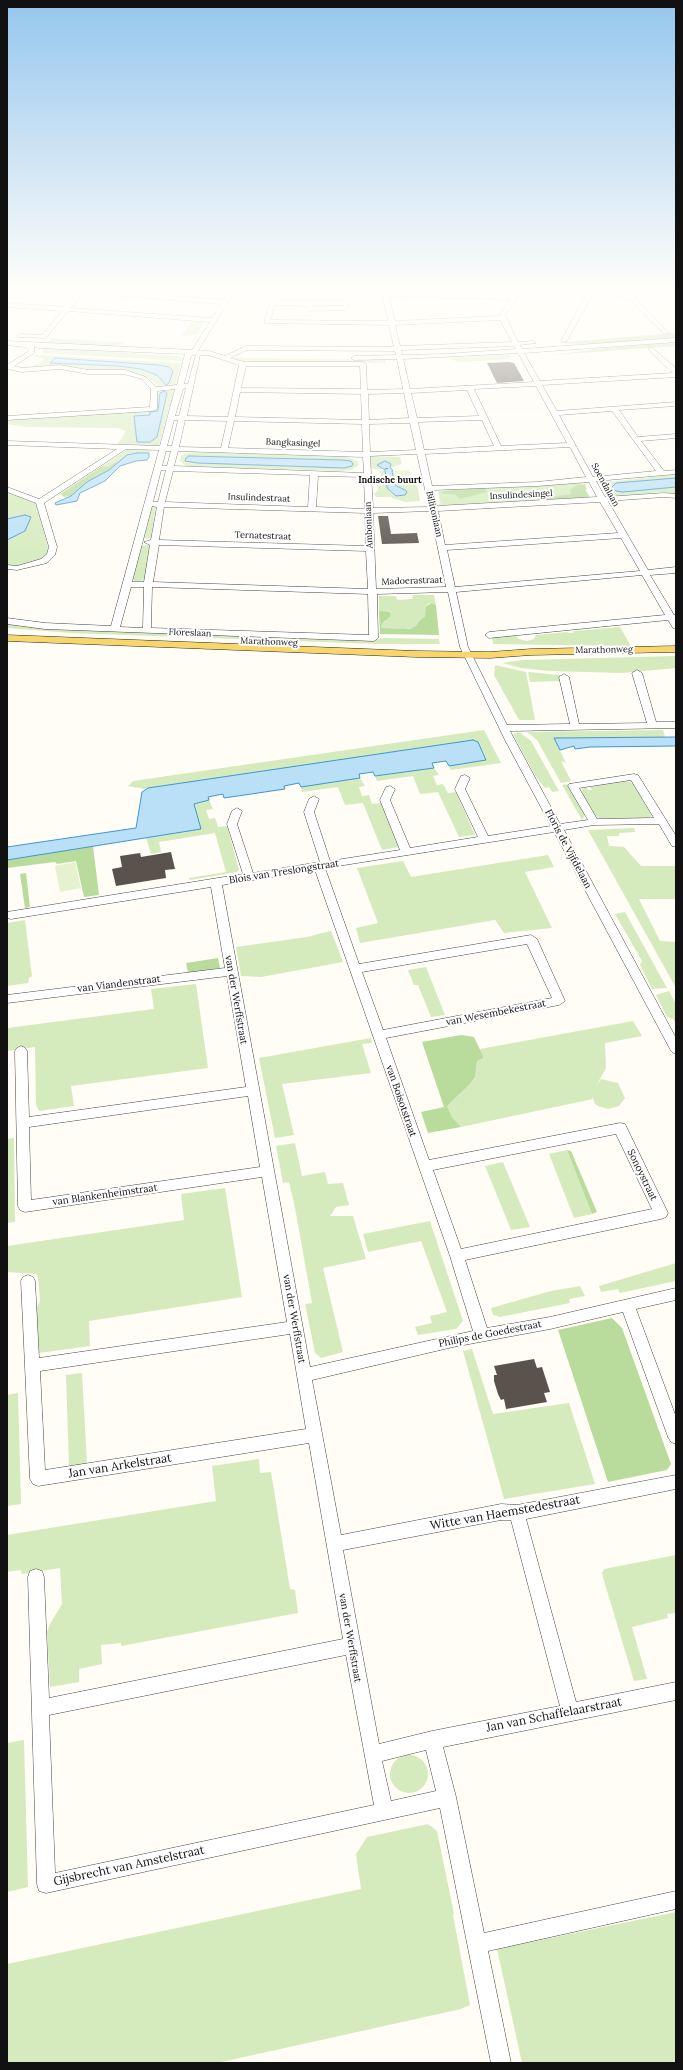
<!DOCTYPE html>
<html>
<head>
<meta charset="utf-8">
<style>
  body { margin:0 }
  #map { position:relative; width:683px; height:2070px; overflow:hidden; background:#fffdf5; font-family:Lora,serif }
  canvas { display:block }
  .frame { position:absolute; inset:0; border:8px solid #111; pointer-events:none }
</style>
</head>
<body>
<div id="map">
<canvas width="683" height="2070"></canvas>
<div class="frame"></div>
</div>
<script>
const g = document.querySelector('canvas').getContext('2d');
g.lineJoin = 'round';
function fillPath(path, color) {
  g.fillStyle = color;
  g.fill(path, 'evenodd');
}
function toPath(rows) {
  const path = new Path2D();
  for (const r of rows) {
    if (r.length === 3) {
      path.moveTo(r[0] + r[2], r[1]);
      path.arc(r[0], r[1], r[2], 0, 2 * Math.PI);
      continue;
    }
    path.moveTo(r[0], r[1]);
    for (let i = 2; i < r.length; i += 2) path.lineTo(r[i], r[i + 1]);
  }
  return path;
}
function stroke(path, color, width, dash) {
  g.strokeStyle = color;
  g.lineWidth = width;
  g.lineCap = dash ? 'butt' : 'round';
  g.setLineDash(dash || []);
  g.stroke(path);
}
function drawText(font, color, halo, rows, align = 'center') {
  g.font = font + ' Lora,serif';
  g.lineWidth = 4;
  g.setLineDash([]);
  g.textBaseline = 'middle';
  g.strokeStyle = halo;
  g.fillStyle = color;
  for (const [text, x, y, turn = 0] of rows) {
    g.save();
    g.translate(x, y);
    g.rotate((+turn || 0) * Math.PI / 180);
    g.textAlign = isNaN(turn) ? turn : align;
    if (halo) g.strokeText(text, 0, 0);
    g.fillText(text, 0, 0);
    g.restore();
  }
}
fillPath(toPath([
  [192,321,204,322,196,335,182,336],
  [52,338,127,343,108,347,49,342],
  [44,348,179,356,184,359,183,361,41,353],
  [509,354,511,359,457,362,450,358],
  [36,355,178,363,181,364,175,385,158,386,145,376,125,371,95,371,68,367,30,368,45,359,32,356],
  [55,358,164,365,169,367,168,384,163,382,157,375,141,369,112,365,50,363],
  [230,358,385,360,385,363,249,362,249,360,245,360,244,362],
  [174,389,170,407,167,408,169,409,159,445,157,446,118,444,126,431,118,428,28,427,7,424,7,420,156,410,155,393],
  [167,392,157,437,150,442,137,442,134,416,150,415,150,412,158,411,160,393],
  [128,449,152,450,149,453,130,454,107,467,102,466],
  [193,452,347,457,357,461,359,465,351,470,341,471,200,467,186,466,180,461,181,455],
  [193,456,342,460,349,467,292,467],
  [371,456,400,457,402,464,390,468,391,465,378,466,384,469,376,469,371,468],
  [385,470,386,487,394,495,403,496,405,495,405,490,397,485,417,484,420,501,405,502,390,497,376,497,374,494,378,490,377,485,381,474,379,471],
  [676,474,676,478,616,483,612,488,623,492,676,487,676,494,672,495,663,492,610,498,601,483],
  [582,483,591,499,444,506,441,506,438,491],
  [7,492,36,503,48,548,47,555,40,560,19,566,7,565,7,540,25,531,25,515,7,519],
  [154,506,156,507,151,538,146,539,144,538,151,507],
  [148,545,150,548,146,579,140,581,135,581,133,579,141,546],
  [413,595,434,595,436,605,431,603,428,604,426,617,419,621,415,628,404,629,381,628,380,625,386,621,379,611,379,596,395,596,398,600,412,599],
  [7,624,374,640,384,638,439,639,440,644,378,644,71,633,7,628],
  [620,627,631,646,493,644,492,638,514,635,519,639,527,641,534,639,536,635,567,632,568,633,573,633,573,631],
  [676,656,676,668,622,673,549,671,521,668,502,663,523,660],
  [495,665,526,672,535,720,519,720,494,675],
  [528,672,560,675,561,681,530,682],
  [484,730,501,763,451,770,449,766,486,759,478,742,473,740,144,789,128,786,133,781],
  [663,730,665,737,554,738,566,763,561,761,571,781,561,783,537,740,527,732],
  [519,732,531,741,559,791,552,792,549,787,545,788,536,777,513,734],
  [434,768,439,775,433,776,437,785,443,784,448,793,456,792,475,835,459,837,438,792,420,794,413,776,377,781,375,776],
  [360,778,365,786,359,787,362,796,369,795,372,804,381,803,399,847,382,850,363,803,345,805,338,787,302,792,301,787],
  [626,781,633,783,652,816,647,818,600,818,595,816,582,793,582,789,586,787,588,790,592,790,590,787],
  [567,784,585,815,582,820,562,785],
  [209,800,213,809,206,810,209,819,215,818,218,827,227,826,239,870,237,872,190,880,189,878,226,872,215,833,159,842,161,852,151,854,146,838,200,829,194,804],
  [634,828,635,832,619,833,619,836,607,836,609,846,624,847,641,866,676,866,676,899,639,899,660,941,676,942,676,988,588,830],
  [548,855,554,867,525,872,552,928,504,933,495,920,360,943,356,928,378,923,357,868,403,861,411,877],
  [625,912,667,988,652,989,640,965,642,961,615,914],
  [25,920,32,976,29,978,28,983,7,986,7,923],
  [331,931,343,962,261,977,241,976,236,947,307,937],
  [426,967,445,1015,431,1017,418,985,414,985,408,970],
  [196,984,208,1068,71,1086,74,1106,39,1111,36,1105,35,1047,7,1051,7,1028,154,1009,151,989],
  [669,991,676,1004,676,1024,673,1019,667,1017,656,995],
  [633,1021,642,1036,605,1043,606,1068,596,1086,601,1079,618,1083,625,1098,619,1106,608,1109,598,1106,595,1104,592,1094,593,1099,461,1127,452,1117,447,1106,470,1084,475,1077,477,1061,484,1058,480,1049],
  [371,1038,372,1043,362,1044,371,1073,282,1084,294,1135,275,1138,259,1058],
  [14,1138,15,1222,7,1223,7,1139],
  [295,1143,302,1176,325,1172,328,1184,343,1183,349,1205,336,1207,330,1216,353,1216,366,1259,323,1268,343,1352,321,1358,315,1353,305,1304,312,1303,295,1208,289,1182,283,1183,276,1146],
  [567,1150,592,1214,574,1218,549,1154],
  [503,1162,530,1227,511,1230,485,1166],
  [225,1188,242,1297,89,1321,90,1346,39,1353,37,1349,35,1312,40,1301,38,1277,36,1274,7,1272,7,1246,184,1220,181,1194],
  [430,1221,463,1321,456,1329,418,1335,415,1327,432,1323,430,1316,447,1312,421,1241,368,1252,363,1234],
  [676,1263,676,1281,620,1293,618,1289,601,1292,599,1286],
  [580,1286,585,1296,569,1299,570,1303,500,1317,493,1315,491,1308,551,1291],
  [472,1349,493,1414,569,1403,595,1484,504,1499,463,1351],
  [82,1373,87,1464,69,1467,66,1375],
  [18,1393,21,1504,7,1506,7,1395],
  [259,1459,260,1473,271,1472,290,1589,295,1590,298,1613,121,1646,121,1643,101,1645,102,1664,79,1669,79,1682,50,1687,47,1632,50,1624,62,1604,60,1568,22,1574,21,1570,7,1572,7,1535,216,1501,212,1466],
  [676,1555,676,1613,667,1614,668,1618,632,1627,647,1679,634,1681,602,1574,604,1569],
  [24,1740,28,1887,7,1892,7,1743],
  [409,1774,19],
  [428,1824,437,1831,454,1914,453,1915,470,2005,461,2009,217,2063,7,2063,7,1964,361,1889,356,1854,367,1837],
  [676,1912,676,2063,522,2063,497,1949]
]), '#d5ebbd');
fillPath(toPath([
  [676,333,676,338,648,340,596,344,554,343],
  [676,342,676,346,553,355,597,349],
  [123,458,109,470,87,482,71,496,64,497,60,494,102,466,107,467],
  [585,484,587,489,585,490,591,499,547,502,545,498,571,494,570,490,577,485],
  [485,488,487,492,460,499,455,494,443,494,442,491],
  [431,603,436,605,439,635,380,634,379,611,389,612,391,615,381,625,381,628,410,629,416,626,419,621,425,617,426,607],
  [93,846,99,895,84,897,76,861,57,864,55,862,7,868,7,860],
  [26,873,30,907,25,908,20,874],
  [218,958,220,968,188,973,186,963],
  [461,1035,474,1037,484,1058,477,1061,475,1077,470,1084,447,1106,452,1117,461,1127,428,1133,421,1112,444,1107,422,1042],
  [567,1150,571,1151,597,1212,592,1214],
  [612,1318,622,1328,671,1464,667,1470,608,1482,558,1330]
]), '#b9dc9c');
fillPath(toPath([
  [409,470,412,485,395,485,392,471],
  [75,862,81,888,60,892,55,866]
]), '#e6f2cf');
const water = toPath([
  [55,358,159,365,169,367,173,371,169,383,166,385,157,375,141,369,118,366,50,363,55,358],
  [164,391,167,393,157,437,150,442,137,442,134,416,150,415,150,412,158,411,160,393,164,391],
  [137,453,149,453,149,457,147,460,136,461,120,466,105,481,80,493,77,501,56,505,55,503,71,496,87,482,109,470,127,455,137,453],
  [189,456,342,460,351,461,353,464,352,466,344,468,198,463,185,461,186,458,189,456],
  [385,461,391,464,390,467,393,471,392,471,395,485,405,490,407,492,405,495,396,496,387,488,385,470,377,465,385,461],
  [676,478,676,487,623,492,616,491,612,487,616,483,676,478],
  [25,515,31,517,25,531,7,540,7,519,25,515],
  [676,737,676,746,590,747,575,749,574,746,560,750,554,738,676,737],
  [473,740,478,742,486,760,449,766,446,761,432,763,434,768,375,776,373,772,359,774,360,778,301,787,299,783,284,786,285,789,224,798,223,794,208,797,209,800,194,804,201,829,7,860,7,847,136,828,142,792,148,788,473,740]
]);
fillPath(water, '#b9e0f7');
stroke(water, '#3f96cf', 1);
stroke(toPath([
  [385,469,390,468]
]), '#1768a6', 1, [3, 2.5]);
fillPath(toPath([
  [509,362,514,363,524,381,497,383,487,363],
  [378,516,388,516,391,534,417,533,419,543,382,544],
  [171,852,175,869,165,870,166,878,116,886,112,869,122,867,120,856,140,853,141,857],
  [534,1359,537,1368,542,1367,550,1392,544,1393,547,1402,506,1409,504,1399,501,1400,498,1394,494,1381,494,1375,497,1375,494,1366]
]), '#5a524d');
const minor = toPath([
  [12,288,18,288,7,299,7,293,12,288],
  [80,288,223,300,230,288,236,288,198,351,209,351,225,356,246,346,394,347,389,325,264,323,270,303,276,294,284,288,290,288,277,301,345,301,348,303,349,308,346,310,310,311,307,309,307,306,275,305,270,320,388,321,381,290,335,290,332,288,387,288,388,293,513,295,518,288,524,288,505,315,518,342,533,341,536,343,520,345,522,349,676,338,676,342,524,353,540,381,673,373,649,350,648,349,651,347,676,368,676,377,542,385,557,411,676,402,676,406,619,410,638,437,676,434,676,438,641,441,664,471,676,470,676,474,596,481,605,497,664,493,676,494,676,498,664,497,608,501,648,570,676,567,676,573,650,575,674,615,676,614,676,629,673,628,668,620,489,638,485,635,489,632,665,615,642,575,456,592,468,647,507,725,570,724,559,677,564,674,569,677,579,724,647,723,632,673,637,670,642,673,656,722,676,722,676,728,510,731,560,824,588,820,568,786,569,784,634,774,638,775,676,836,676,847,672,846,659,824,594,825,564,830,676,1038,676,1054,672,1052,670,1049,554,832,325,868,359,964,531,935,537,939,565,1001,559,1005,386,1038,429,1160,620,1123,625,1124,668,1213,666,1217,661,1219,465,1260,487,1328,550,1317,676,1288,676,1300,636,1309,676,1417,676,1444,671,1442,668,1437,623,1312,550,1329,453,1347,312,1380,341,1535,501,1504,517,1505,676,1475,676,1489,526,1519,576,1702,676,1682,676,1700,443,1747,456,1797,484,1933,676,1891,676,1909,488,1951,511,2063,491,2063,440,1808,46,1893,39,1891,37,1884,28,1577,30,1571,36,1569,42,1571,44,1577,49,1698,343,1639,309,1443,38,1486,33,1484,30,1479,25,1366,21,1281,23,1277,28,1275,33,1277,35,1281,39,1358,287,1322,262,1177,25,1212,20,1210,18,1206,15,1051,17,1048,21,1046,25,1048,27,1051,29,1117,246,1087,227,976,7,1003,7,995,225,968,211,887,11,919,7,918,7,912,243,874,227,824,232,811,237,808,242,811,237,824,253,873,320,862,304,812,309,799,314,796,319,799,314,812,330,861,400,850,380,800,386,787,390,786,395,789,390,800,410,848,478,837,455,789,461,776,465,775,470,778,465,789,488,836,551,826,505,740,460,647,448,592,377,594,378,638,374,641,45,629,7,624,7,618,45,623,111,626,159,450,126,449,44,503,57,547,55,555,47,563,17,570,7,569,7,565,17,566,41,559,47,554,49,547,36,503,7,492,7,487,39,499,117,449,7,445,7,441,160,446,175,389,157,391,157,409,153,411,7,420,7,416,150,407,151,389,142,379,124,374,88,374,60,369,22,372,7,369,7,365,29,351,25,347,7,345,7,341,192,350,210,322,68,311,46,338,18,337,18,335,20,334,42,335,62,311,7,307,7,303,64,307,80,288],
  [82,293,221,304,212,318,71,308,82,293],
  [389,297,510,299,499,316,395,321,389,297],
  [342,305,343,306,313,307,313,306,342,305],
  [500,320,512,342,400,346,395,325,500,320],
  [514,346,516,349,446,354,402,355,401,350,514,346],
  [34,347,39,348,185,354,177,385,156,387,146,377,125,370,88,370,60,365,22,368,14,366,34,353,34,347],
  [247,350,395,351,396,355,354,356,351,358,354,360,397,359,403,389,367,390,366,364,363,362,244,362,230,358,247,350],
  [518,353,534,382,410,389,403,359,518,353],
  [196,354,188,384,184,384,191,356,196,354],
  [200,355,208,355,239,365,228,417,187,416,200,355],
  [246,366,360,366,361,389,241,388,246,366],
  [536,386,567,443,501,446,474,389,536,386],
  [186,388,179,416,175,416,183,389,186,388],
  [467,390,479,416,417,418,411,393,467,390],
  [240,392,361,394,362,420,235,417,240,392],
  [404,393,409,418,369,420,368,394,404,393],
  [612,411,656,471,593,477,559,415,612,411],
  [174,420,178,420,172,446,167,446,174,420],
  [185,420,227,421,221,448,179,447,185,420],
  [482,420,494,446,424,450,418,422,482,420],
  [234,421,362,424,363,452,228,448,234,421],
  [410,423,416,450,370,452,369,424,410,423],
  [570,447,586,477,537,482,432,486,425,454,570,447],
  [166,451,171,451,167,466,162,466,166,451],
  [178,451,363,457,364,473,174,466,178,451],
  [417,454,429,507,373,508,370,456,417,454],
  [161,470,166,470,158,502,153,502,161,470],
  [173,471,310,475,308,507,165,502,173,471],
  [318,476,364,477,365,509,316,507,318,476],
  [589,482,597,497,437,506,433,490,537,486,589,482],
  [600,502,618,533,445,545,438,511,600,502],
  [152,506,157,507,151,540,144,542,150,545,144,582,132,582,152,506],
  [164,507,365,513,366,546,159,540,164,507],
  [430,511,446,587,376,589,373,513,430,511],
  [621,538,640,571,455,587,447,550,621,538],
  [159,545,366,551,368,589,153,582,159,545],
  [131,587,144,587,143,628,120,627,131,587],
  [152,587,368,594,369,635,151,628,152,587],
  [631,780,654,818,597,819,579,788,631,780],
  [315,870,450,1256,473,1331,310,1367,222,885,315,870],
  [527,944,552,998,383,1030,362,972,527,944],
  [248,1096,260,1167,31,1200,29,1127,248,1096],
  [616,1134,652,1209,461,1249,433,1170,616,1134],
  [290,1334,306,1429,45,1470,40,1371,290,1334],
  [501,1520,511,1520,560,1706,432,1731,379,1744,343,1550,501,1520],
  [346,1655,374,1805,55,1873,49,1715,346,1655],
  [426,1750,436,1791,391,1801,382,1761,426,1750],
  [576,288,598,288,597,289,633,296,669,333,664,334,629,299,594,292,567,341,562,342,561,341,588,291,576,288],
  [670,288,676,288,676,293,674,292,670,288]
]);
const major = toPath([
  [7,635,416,651,490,652,531,649,676,646,676,652,531,655,490,658,416,657,7,641,7,635]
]);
stroke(minor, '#444', 1);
stroke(major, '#222', 1);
fillPath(minor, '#fff');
fillPath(major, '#f9d66b');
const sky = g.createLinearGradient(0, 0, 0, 578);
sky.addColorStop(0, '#95c6ee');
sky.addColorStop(0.5, '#fffefa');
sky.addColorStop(1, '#fffefa00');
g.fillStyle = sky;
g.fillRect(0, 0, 683, 578);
drawText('9px', '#111', '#fff', [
  ["Bangkasingel",293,443,2],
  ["Soendalaan",605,485,61],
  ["Insulindesingel",521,495,-3],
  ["Insulindestraat",259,498,2],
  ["Billitonlaan",434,514,77],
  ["Ambonlaan",369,525,-92],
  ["Ternatestraat",263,536,2],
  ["Madoerastraat",412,581,-2],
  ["Floreslaan",190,633,2],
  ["Marathonweg",269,642,2],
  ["Marathonweg",604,650,-1]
]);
drawText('bold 9px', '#111', '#fff', [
  ["Indische buurt",390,480]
]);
drawText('10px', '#111', '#fff', [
  ["Floris de Vijfdelaan",568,849,62],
  ["Blois van Treslongstraat",284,872,-9],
  ["van Viandenstraat",119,984,-7],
  ["van der Werffstraat",236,1000,80],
  ["van Wesembekestraat",496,1013,-11],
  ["van Boisotstraat",401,1101,71],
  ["Sonoystraat",642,1175,64],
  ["van Blankenheimstraat",105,1195,-8],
  ["van der Werffstraat",294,1319,80],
  ["Philips de Goedestraat",490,1334,-11],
  ["van der Werffstraat",350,1638,80]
]);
drawText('12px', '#111', '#fff', [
  ["Jan van Arkelstraat",120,1466,-9],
  ["Witte van Haemstedestraat",505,1513,-10],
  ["Jan van Schaffelaarstraat",554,1715,-11],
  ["Gijsbrecht van Amstelstraat",129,1866,-12]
]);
</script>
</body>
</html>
